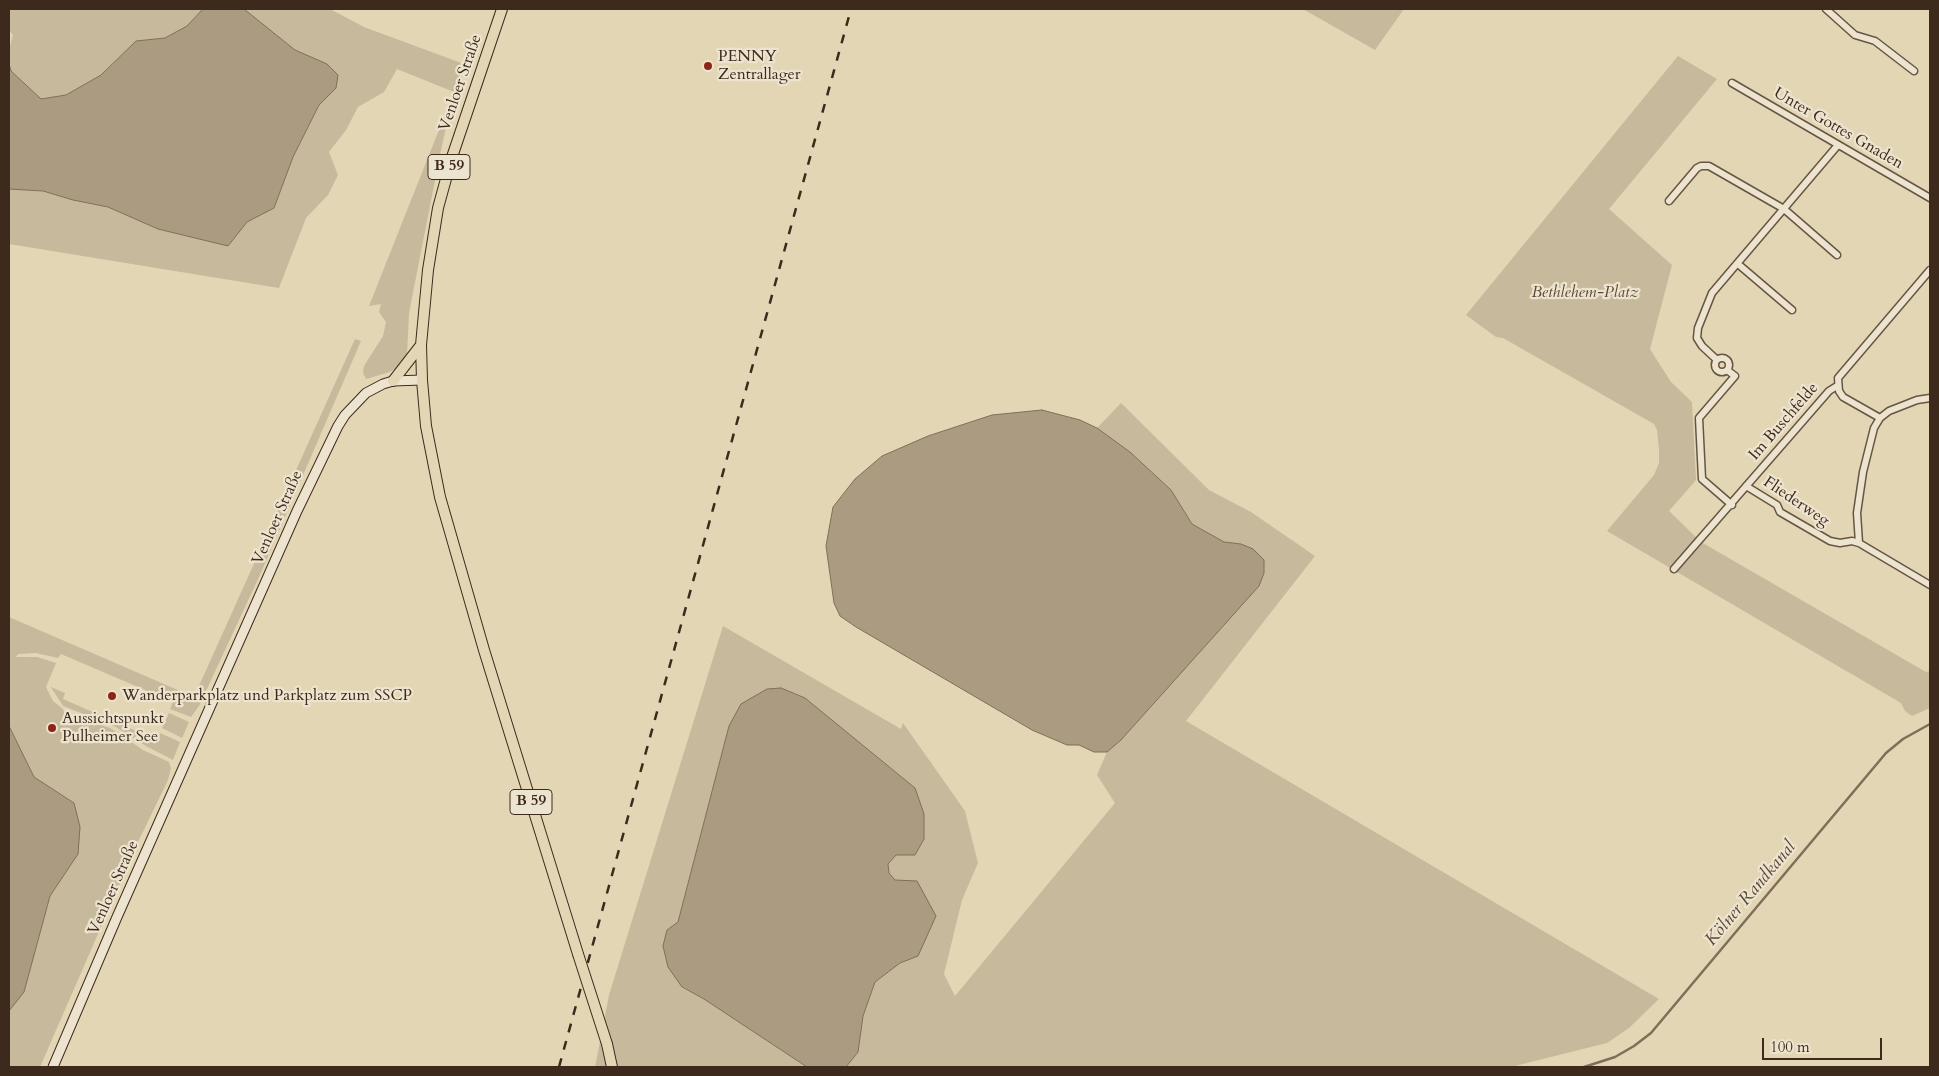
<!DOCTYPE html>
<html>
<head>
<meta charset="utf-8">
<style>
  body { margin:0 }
  #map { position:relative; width:1939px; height:1076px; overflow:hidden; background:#e3d6b5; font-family:Cardo,serif }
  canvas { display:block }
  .frame { position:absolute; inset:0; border:10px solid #3e2a1d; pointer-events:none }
  .scale { position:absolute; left:1762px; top:1038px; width:120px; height:22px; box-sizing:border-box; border:2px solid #3e2a1d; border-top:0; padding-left:6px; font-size:15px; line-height:18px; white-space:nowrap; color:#3e2a1d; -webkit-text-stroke:4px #ede4cf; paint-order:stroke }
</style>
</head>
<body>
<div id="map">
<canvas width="1939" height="1076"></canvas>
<div class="frame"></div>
<div class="scale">100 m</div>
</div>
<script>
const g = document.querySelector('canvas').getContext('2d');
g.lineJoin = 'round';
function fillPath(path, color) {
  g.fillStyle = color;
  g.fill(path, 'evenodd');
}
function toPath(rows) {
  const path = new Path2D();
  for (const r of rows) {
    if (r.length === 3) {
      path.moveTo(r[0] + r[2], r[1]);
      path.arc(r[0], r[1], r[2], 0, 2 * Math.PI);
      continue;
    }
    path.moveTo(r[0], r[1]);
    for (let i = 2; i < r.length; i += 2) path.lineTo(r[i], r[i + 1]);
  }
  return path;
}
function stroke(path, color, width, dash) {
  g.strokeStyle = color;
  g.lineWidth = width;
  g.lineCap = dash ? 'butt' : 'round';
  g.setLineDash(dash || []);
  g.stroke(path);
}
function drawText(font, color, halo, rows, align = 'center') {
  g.font = font + ' Cardo,serif';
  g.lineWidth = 4.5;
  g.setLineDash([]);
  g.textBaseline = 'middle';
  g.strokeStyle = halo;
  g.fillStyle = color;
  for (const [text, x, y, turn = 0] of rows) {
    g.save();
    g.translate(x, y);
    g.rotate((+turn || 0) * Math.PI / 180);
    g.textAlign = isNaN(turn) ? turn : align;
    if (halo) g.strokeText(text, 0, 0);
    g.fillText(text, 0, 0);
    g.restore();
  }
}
fillPath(toPath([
  [9,9,203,9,187,26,165,38,136,41,101,75,66,95,41,99,11,71,9,50,13,35,9,30],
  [244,9,330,9,364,27,464,64,454,92,441,150,409,313,407,356,400,365,390,372,366,379,363,373,364,366,383,336,386,322,379,312,381,304,369,306,454,92,397,69,384,92,358,107,346,130,329,152,338,175,328,195,306,218,279,288,9,244,9,189,42,191,73,200,108,207,158,229,228,246,247,222,274,208,293,157,319,105,336,88,327,64,295,50],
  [1303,9,1404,9,1375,50],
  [1678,56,1717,79,1609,209,1672,265,1650,349,1671,382,1692,402,1696,480,1669,511,1701,542,1926,672,1930,671,1930,708,1912,716,1905,711,1901,703,1607,531,1654,475,1659,463,1659,450,1657,430,1654,424,1503,338,1496,337,1466,315],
  [355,339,361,341,259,577,199,706,191,717,170,709,173,702,61,654,58,658,36,653,18,654,16,657,37,657,56,663,46,687,53,701,63,709,65,715,84,718,112,729,143,750,169,762,171,768,168,780,139,840,40,1067,9,1067,9,1011,24,992,50,896,78,854,74,803,34,777,9,726,9,617,194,697],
  [1121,403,1209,490,1251,512,1315,556,1186,721,1659,999,1629,1028,1607,1043,1511,1067,846,1067,858,1052,863,1016,875,982,900,963,918,956,895,880,889,874,888,864,896,854,915,855,924,839,915,788,805,698,781,688,767,689,729,726,678,922,667,930,682,988,704,999,807,1067,595,1067,609,995,723,626,901,729,903,723,965,811,978,863,962,900,944,974,955,996,1115,803,1097,775,1107,752,1121,740,1258,586,1264,573,1241,544,1224,542,1192,524,1171,490,1130,452,1097,428],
  [51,687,65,693,63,699,157,740,160,733,180,742,173,760,146,746,114,726,63,706],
  [169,713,189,722,182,738,162,728]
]), '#c7b99b');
const water = toPath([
  [203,9,244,9,295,50,327,64,338,75,336,88,319,105,293,157,274,208,247,222,228,246,158,229,108,207,73,200,43,191,9,189,9,63,11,71,41,99,66,95,101,75,136,41,165,38,187,26,203,9],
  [1042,410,1080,420,1097,428,1130,452,1171,490,1192,524,1224,542,1241,544,1253,549,1264,560,1264,573,1259,586,1121,740,1107,752,1094,752,1079,745,1067,745,1032,730,856,627,840,616,834,603,826,546,833,507,855,479,882,456,928,436,992,415,1042,410],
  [781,688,805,698,915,788,924,814,924,839,915,855,896,855,888,864,889,873,895,880,917,881,936,916,918,956,900,963,875,982,863,1016,858,1052,846,1067,807,1067,704,999,682,987,668,967,663,946,667,930,678,922,729,726,741,704,767,689,781,688],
  [9,726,34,777,74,803,80,827,78,854,50,896,24,992,9,1011,9,726]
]);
fillPath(water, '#ab9c81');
stroke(water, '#7f6e59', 1);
stroke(toPath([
  [1584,1067,1615,1057,1634,1046,1651,1033,1886,753,1903,739,1930,724]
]), '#7f6e59', 2.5);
const minor = toPath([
  [1826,9,1855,35,1875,41,1914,71],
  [1732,83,1930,198],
  [1669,201,1697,168,1701,166,1709,166,1784,209,1837,255],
  [1738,264,1792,310],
  [1722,365,7],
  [1717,360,1702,346,1697,338,1698,328,1712,293,1838,145],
  [1727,370,1735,376,1699,418,1702,479,1732,505],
  [1880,418,1843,397,1839,391,1838,378,1930,270],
  [1746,486,1777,505,1780,512,1830,541,1840,543,1852,541,1859,543,1930,585],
  [1859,543,1857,513,1863,472,1874,428,1880,418,1889,411,1917,400,1930,398],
  [1674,569,1829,391,1837,386]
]);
const secondary = toPath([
  [53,1067,117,917,297,511,338,426,345,415,366,393,383,384,393,381,422,380]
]);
const primary = toPath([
  [502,9,452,157,438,208,428,270,421,345,422,380,426,426,440,497,484,650,578,954],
  [393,381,421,345],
  [607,1044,612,1067]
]);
stroke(minor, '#675543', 9);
stroke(secondary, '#3e2a1d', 11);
stroke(primary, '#3e2a1d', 12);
stroke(minor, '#ede4cf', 6);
stroke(secondary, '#ede4cf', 9);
stroke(primary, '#e3d6b5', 10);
stroke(toPath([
  [559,1067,851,9]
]), '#3e2a1d', 2.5, [9, 9]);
const primaryBridge = toPath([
  [578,954,607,1044]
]);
stroke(primaryBridge, '#3e2a1d', 12, []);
stroke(primaryBridge, '#e3d6b5', 10);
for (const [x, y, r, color] of [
  [708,66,5,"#8f2418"],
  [112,696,5,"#8f2418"],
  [52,728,5,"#8f2418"]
]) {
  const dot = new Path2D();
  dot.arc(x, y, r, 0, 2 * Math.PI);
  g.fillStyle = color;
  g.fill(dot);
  stroke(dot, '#ede4cf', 2);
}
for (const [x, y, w] of [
  [449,167,42],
  [531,802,42]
]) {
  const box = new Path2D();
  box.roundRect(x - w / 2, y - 12.5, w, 25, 4);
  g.fillStyle = '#ede4cf';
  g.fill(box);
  stroke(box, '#3e2a1d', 1);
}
drawText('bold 15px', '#3e2a1d', null, [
  ["B 59",449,167],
  ["B 59",531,802]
]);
drawText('16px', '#3e2a1d', '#ede4cf', [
  ["PENNY",718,57],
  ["Zentrallager",718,75],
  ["Wanderparkplatz und Parkplatz zum SSCP",122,696],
  ["Aussichtspunkt",62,719],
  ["Pulheimer See",62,737]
], 'left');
drawText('16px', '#3e2a1d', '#ede4cf', [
  ["Venloer Straße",461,83,-71],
  ["Unter Gottes Gnaden",1838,129,30],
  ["Im Buschfelde",1784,422,-49],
  ["Fliederweg",1796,502,34],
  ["Venloer Straße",278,518,-66],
  ["Venloer Straße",114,888,-66]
]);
drawText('italic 16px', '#594736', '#ede4cf', [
  ["Bethlehem-Platz",1585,293]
]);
drawText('italic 18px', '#594636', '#ede4cf', [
  ["Kölner Randkanal",1751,894,-50]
]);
</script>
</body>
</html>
